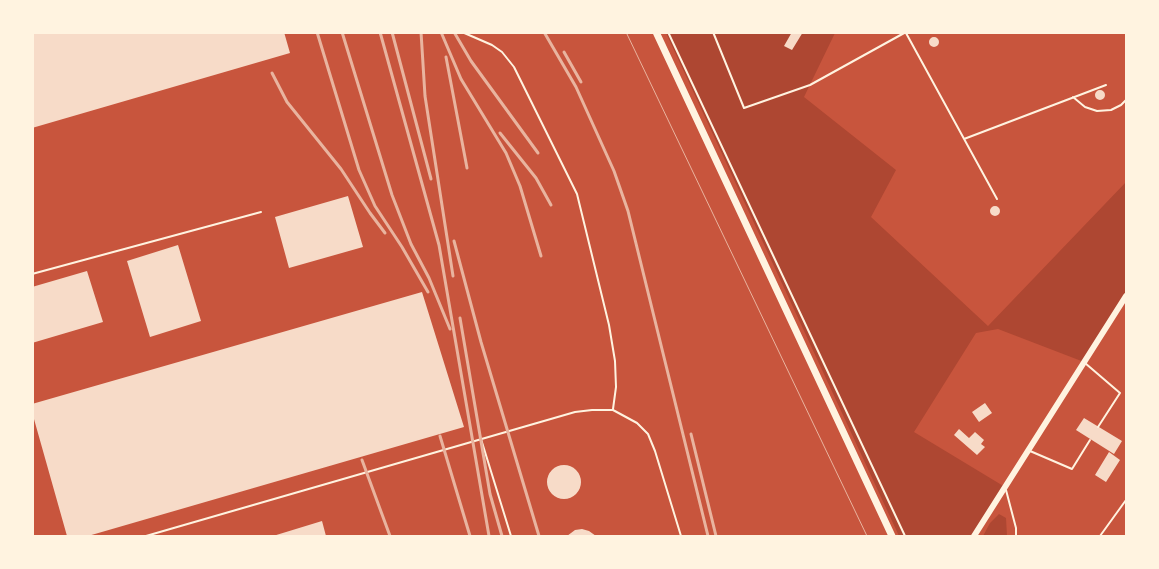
<!DOCTYPE html>
<html>
<head>
<meta charset="utf-8">
<style>
  body { margin:0 }
  #map { position:relative; width:1159px; height:569px; overflow:hidden; background:#c8553d; font-family:Lora,serif }
  canvas { display:block }
  .frame { position:absolute; inset:0; border:34px solid #fff3e0; pointer-events:none }
</style>
</head>
<body>
<div id="map">
<canvas width="1159" height="569"></canvas>
<div class="frame"></div>
</div>
<script>
const g = document.querySelector('canvas').getContext('2d');
g.lineJoin = 'round';
function fillPath(path, color) {
  g.fillStyle = color;
  g.fill(path, 'evenodd');
}
function toPath(rows) {
  const path = new Path2D();
  for (const r of rows) {
    if (r.length === 3) {
      path.moveTo(r[0] + r[2], r[1]);
      path.arc(r[0], r[1], r[2], 0, 2 * Math.PI);
      continue;
    }
    path.moveTo(r[0], r[1]);
    for (let i = 2; i < r.length; i += 2) path.lineTo(r[i], r[i + 1]);
  }
  return path;
}
function stroke(path, color, width, dash) {
  g.strokeStyle = color;
  g.lineWidth = width;
  g.lineCap = dash ? 'butt' : 'round';
  g.setLineDash(dash || []);
  g.stroke(path);
}
fillPath(toPath([
  [666,33,835,33,804,97,896,170,871,217,988,326,1126,182,1126,300,1084,362,998,329,976,333,914,432,1005,487,974,536,899,536],
  [999,514,1006,518,1007,536,983,536,990,523]
]), '#ae4732');
fillPath(toPath([
  [32,32,284,32,290,53,32,128],
  [792,32,803,32,792,50,784,46],
  [934,42,5],
  [1100,95,5],
  [348,196,363,247,289,268,275,217],
  [995,211,5],
  [178,245,201,321,150,337,127,261],
  [87,271,103,322,32,343,32,287],
  [422,292,464,427,88,536,67,536,32,412,32,404],
  [985,403,992,413,979,422,972,412],
  [1084,418,1122,441,1114,454,1076,430],
  [959,429,969,438,975,432,984,440,981,444,985,447,977,455,954,435],
  [1109,452,1120,460,1106,482,1095,475],
  [564,482,17],
  [322,521,326,536,273,536],
  [582,529,589,531,596,536,567,536,575,530]
]), '#f7dbc8');
stroke(toPath([
  [668,32,905,536],
  [1100,536,1126,500]
]), '#fff3e0', 2);
stroke(toPath([
  [462,32,492,45,502,52,514,67,577,194,609,325,615,361,616,387,613,409],
  [713,32,744,108,810,85,906,32],
  [906,33,997,199],
  [1073,97,1085,107,1097,111,1111,110,1121,105,1126,100],
  [964,139,1106,85],
  [32,274,261,212],
  [1085,363,1120,393,1098,427],
  [481,439,511,536],
  [1030,451,1072,469,1090,440],
  [1006,490,1016,528,1016,536],
  [146,536,575,412,592,410,613,410,637,423,648,434,655,451,681,536]
]), '#fff3e0', 2);
stroke(toPath([
  [974,536,1126,296]
]), '#fff3e0', 6);
stroke(toPath([
  [656,32,892,536]
]), '#fff3e0', 7);
stroke(toPath([
  [626,32,867,536]
]), '#e9b49f', 1);
stroke(toPath([
  [317,32,359,170,375,206,402,247,428,292],
  [342,32,392,195,411,244,429,278,450,329],
  [380,32,439,245,489,536],
  [392,32,431,179],
  [421,32,425,96,453,276],
  [441,32,461,79,506,153,520,186,541,256],
  [454,32,471,61,538,153],
  [544,32,576,87,614,171,628,211,708,536],
  [564,52,581,82],
  [446,57,467,168],
  [272,73,287,102,341,169,370,213,385,233],
  [500,133,536,178,551,205],
  [454,241,481,342,539,536],
  [460,318,490,494,502,536],
  [691,434,716,536],
  [440,436,470,536],
  [362,460,390,536]
]), '#e9b49f', 3);
</script>
</body>
</html>
